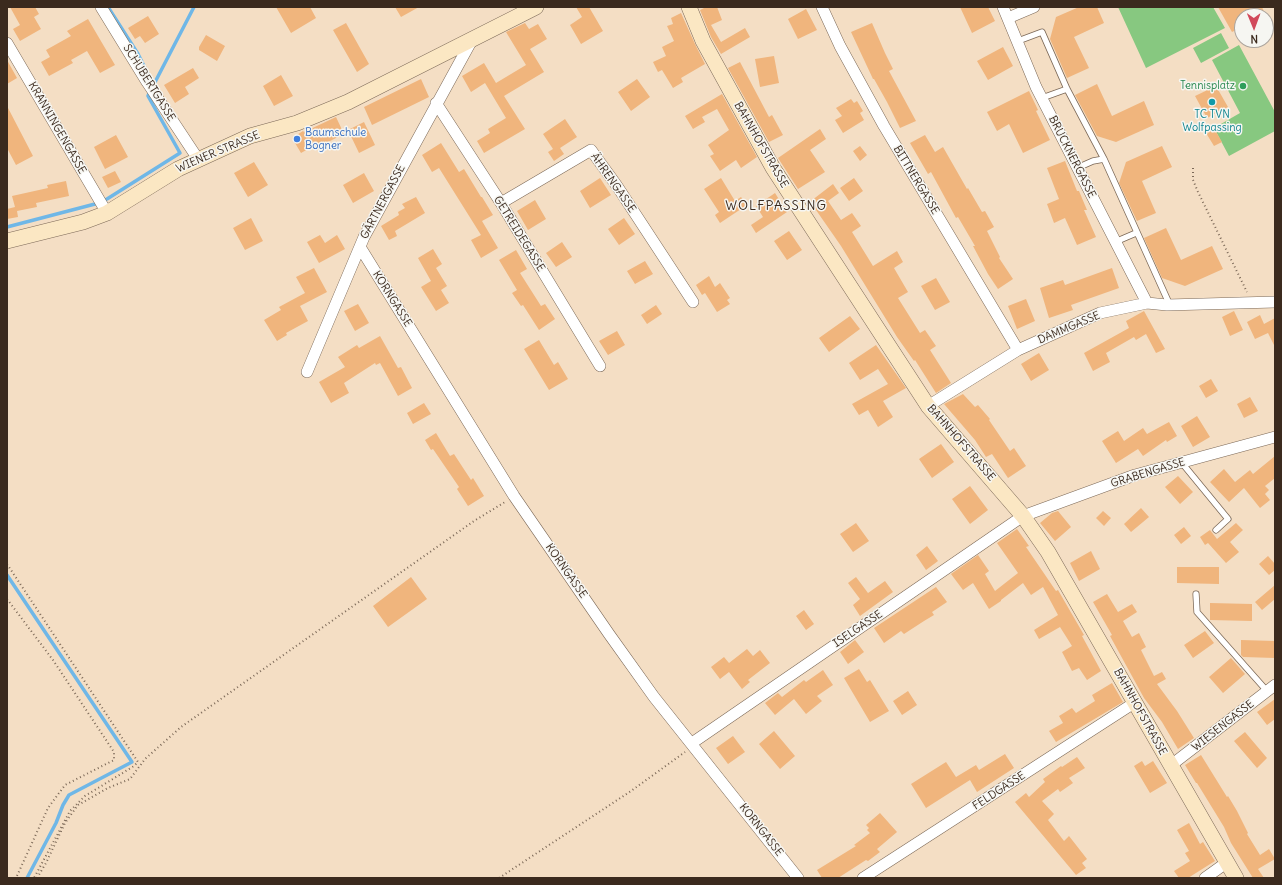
<!DOCTYPE html>
<html>
<head>
<meta charset="utf-8">
<style>
  body { margin:0 }
  #map { position:relative; width:1282px; height:885px; overflow:hidden; background:#f4dec4; font-family:Delius,sans-serif }
  canvas { display:block }
  .frame { position:absolute; inset:0; border:8px solid #3b2a1e; pointer-events:none }
  .north { position:absolute; left:1234px; top:8px; width:40px; height:40px; box-sizing:border-box; background:#f6f6f2; border:1px solid #aba49d; border-radius:50%; rotate:179deg; font-size:11px; font-weight:700; line-height:16px; text-align:center; color:#3b2a1e }
  .north::after { content:''; display:block; margin:auto; width:14px; height:18px; background:#d1495b; clip-path:polygon(50% 0,100% 100%,50% 72%,0 100%) }
</style>
</head>
<body>
<div id="map">
<canvas width="1282" height="885"></canvas>
<div class="frame"></div>
<div class="north">N</div>
</div>
<script>
const g = document.querySelector('canvas').getContext('2d');
g.lineJoin = 'round';
function fillPath(path, color) {
  g.fillStyle = color;
  g.fill(path, 'evenodd');
}
function toPath(rows) {
  const path = new Path2D();
  for (const r of rows) {
    path.moveTo(r[0], r[1]);
    for (let i = 2; i < r.length; i += 2) path.lineTo(r[i], r[i + 1]);
  }
  return path;
}
function stroke(path, color, width, dash) {
  g.strokeStyle = color;
  g.lineWidth = width;
  g.lineCap = dash ? 'butt' : 'round';
  g.setLineDash(dash || []);
  g.stroke(path);
}
function drawText(font, color, halo, rows, align = 'center') {
  g.font = font + ' Delius,sans-serif';
  g.lineWidth = 3;
  g.setLineDash([]);
  g.textBaseline = 'middle';
  g.strokeStyle = halo;
  g.fillStyle = color;
  for (const [text, x, y, turn = 0] of rows) {
    g.save();
    g.translate(x, y);
    g.rotate((+turn || 0) * Math.PI / 180);
    g.textAlign = isNaN(turn) ? turn : align;
    if (halo) g.strokeText(text, 0, 0);
    g.fillText(text, 0, 0);
    g.restore();
  }
}
fillPath(toPath([
  [1118,7,1213,7,1225,28,1146,68],
  [1221,33,1229,48,1201,63,1193,48],
  [1239,45,1275,112,1275,131,1229,156,1214,128,1240,113,1212,60]
]), '#87c880');
stroke(toPath([
  [108,7,138,54,150,78,155,82],
  [153,86,194,7],
  [7,227,95,204,107,199,180,153,148,96,150,91],
  [7,575,132,762,69,795,63,805,56,823,27,878]
]), '#6fb7e7', 3.5);
fillPath(toPath([
  [10,7,35,7,39,14,34,17,41,29,20,41,13,29,20,25],
  [276,7,310,7,316,18,291,33],
  [395,7,419,7,401,17],
  [576,7,589,7,603,31,581,44,570,25,582,17],
  [706,7,717,7,722,20,711,25,721,42,745,28,750,37,721,54,711,37,700,10],
  [960,7,988,7,995,21,972,33],
  [1079,7,1097,7,1104,23,1074,37,1089,68,1067,78,1050,39,1056,17],
  [1218,7,1262,7,1266,16,1242,16,1242,27,1232,32],
  [806,9,817,30,798,39,788,19],
  [681,13,695,44,705,64,681,78,683,82,673,88,662,70,658,72,653,62,666,56,662,47,674,41,667,26,673,24,671,18],
  [148,16,159,34,145,43,140,36,135,39,128,28],
  [88,19,115,65,100,73,87,51,71,60,73,63,49,76,41,62,50,57,46,50,71,36,67,31],
  [346,23,369,64,357,72,333,30],
  [525,23,529,29,538,24,547,39,530,49,544,72,504,96,525,129,484,153,477,141,490,133,488,129,506,118,485,83,471,92,462,76,484,63,496,83,526,65,506,32],
  [872,23,885,53,893,69,889,71,916,121,900,128,887,102,874,79,873,79,851,32],
  [206,35,225,46,217,61,199,50,199,47],
  [1003,47,1013,66,988,80,977,61],
  [774,56,779,83,760,87,755,59],
  [7,60,17,78,7,84],
  [740,62,769,117,772,115,783,135,769,142,728,68],
  [193,68,199,78,185,87,189,94,175,103,164,85],
  [281,75,293,96,274,106,263,86],
  [421,79,429,97,372,125,364,107],
  [637,79,650,97,631,111,618,92],
  [1097,84,1112,116,1144,101,1154,125,1116,142,1097,136,1075,95],
  [1216,86,1228,107,1207,118,1195,96],
  [1029,91,1038,110,1036,111,1050,140,1023,153,1009,124,997,131,987,112],
  [722,94,757,157,741,168,736,160,720,171,710,156,714,154,708,145,729,130,717,109,702,117,705,122,693,129,685,116],
  [851,99,854,103,857,101,863,111,860,113,864,120,843,133,835,120,842,116,836,108],
  [7,106,33,156,16,165,7,148],
  [336,117,344,134,318,147,317,144,301,153,292,138,303,131,304,132],
  [565,119,577,137,560,148,564,154,554,161,548,152,553,149,543,134],
  [364,122,375,145,359,153,348,130],
  [1214,128,1222,142,1214,146,1206,133],
  [820,129,826,139,810,150,825,172,798,189,778,158],
  [116,135,128,157,105,169,94,147],
  [925,135,935,152,943,147,967,189,968,188,982,212,985,211,994,227,987,231,1000,257,999,258,1013,279,998,289,988,274,973,246,975,246,958,217,956,218,931,172,928,174,910,143],
  [441,143,459,172,464,169,481,197,482,197,493,215,482,221,498,248,481,258,471,240,481,235,439,168,432,172,422,155],
  [860,146,867,155,860,161,853,151],
  [1162,146,1172,167,1142,181,1156,213,1137,221,1119,183,1126,162],
  [1065,161,1077,191,1079,191,1087,210,1084,210,1096,237,1077,245,1065,218,1054,223,1047,204,1059,199,1047,168],
  [254,162,268,185,248,197,234,173],
  [115,171,121,182,108,188,102,177],
  [364,173,374,191,353,203,343,185],
  [600,178,611,195,590,208,580,191],
  [721,178,735,201,741,197,747,205,720,223,715,215,719,212,704,189],
  [854,178,863,191,849,201,840,188],
  [66,181,69,196,36,203,37,207,17,211,18,217,7,219,7,209,15,207,12,196,48,188,47,185],
  [833,184,839,193,828,201,841,220,852,213,861,226,852,232,873,266,897,251,903,262,894,268,908,292,898,298,920,333,925,330,936,346,930,350,951,383,936,393,915,360,914,361,897,337,841,246,816,210,813,212,807,204],
  [775,193,787,212,756,233,751,225,763,217,756,206],
  [416,197,425,213,395,231,397,236,389,240,381,226,399,215,398,212,405,208,402,204],
  [535,200,546,219,528,230,517,211],
  [251,218,263,241,245,250,233,228],
  [624,218,635,234,619,245,608,229],
  [1166,228,1181,260,1212,246,1223,269,1185,286,1162,278,1144,238],
  [789,231,802,250,787,260,774,241],
  [320,235,325,243,337,235,345,249,319,263,307,242],
  [562,242,572,257,556,267,546,253],
  [433,249,442,264,436,268,447,286,441,290,449,303,436,311,421,287,431,281,418,258],
  [516,250,527,269,520,273,541,306,545,304,555,319,539,330,523,305,521,306,512,293,517,290,499,260],
  [645,261,653,274,635,284,627,271],
  [314,268,327,292,300,306,308,321,286,333,287,335,277,341,264,320,281,310,279,307,305,293,296,277],
  [1112,268,1119,288,1071,305,1073,310,1049,318,1040,288,1063,280,1065,285],
  [709,276,715,287,720,283,730,298,727,300,730,304,717,312,705,293,702,295,696,285],
  [936,278,950,302,935,310,921,286],
  [1026,299,1035,321,1017,329,1008,306],
  [358,304,369,323,355,331,344,311],
  [656,305,662,314,647,324,641,315],
  [1144,311,1165,349,1156,353,1146,334,1136,340,1134,337,1106,353,1110,362,1093,371,1084,353,1129,328,1126,321],
  [1234,311,1243,330,1230,336,1222,317],
  [1260,315,1264,324,1275,318,1275,347,1268,333,1255,339,1247,322],
  [850,316,860,329,829,352,819,338],
  [617,331,625,345,608,355,599,341],
  [380,336,398,368,401,367,412,388,398,396,380,363,376,365,375,363,344,383,349,393,331,403,319,382,345,367,338,357,357,345,359,348],
  [539,340,554,365,558,362,568,379,549,390,524,349],
  [876,345,906,388,883,401,893,417,878,427,868,410,859,415,852,404,888,384,878,369,860,380,849,363],
  [1039,353,1049,370,1031,381,1021,364],
  [1211,379,1218,391,1206,398,1199,386],
  [963,394,975,407,978,405,990,419,989,420,1010,451,1014,448,1026,466,1008,478,992,454,986,457,975,440,944,404],
  [1250,397,1258,411,1244,418,1237,404],
  [424,403,431,414,413,424,407,413],
  [1197,416,1210,437,1193,447,1181,426],
  [1169,422,1177,436,1167,442,1166,440,1143,456,1138,449,1116,463,1102,441,1118,431,1124,441,1143,428,1147,434],
  [436,433,450,456,454,454,471,480,473,478,484,496,468,506,457,489,459,487,433,449,431,450,425,440],
  [941,444,954,462,932,478,919,459],
  [1275,456,1275,478,1265,486,1269,490,1265,494,1270,500,1260,508,1244,488,1229,502,1210,482,1224,469,1235,482,1250,470,1253,474],
  [1178,476,1193,492,1180,504,1165,487],
  [970,486,988,510,970,524,952,499],
  [1141,508,1149,517,1131,532,1124,524],
  [1058,511,1071,527,1055,541,1040,523,1052,513],
  [1103,511,1111,518,1104,526,1096,518],
  [856,523,869,541,853,552,840,534],
  [1236,523,1243,530,1230,542,1239,552,1226,563,1208,543,1205,545,1200,537,1210,530,1217,539],
  [1184,527,1191,536,1181,544,1174,535],
  [1017,529,1029,546,1026,547,1056,591,1058,590,1084,635,1082,636,1101,671,1087,680,1079,668,1072,671,1062,652,1072,646,1060,627,1039,639,1034,630,1058,615,1043,587,1031,595,1023,583,1001,600,1001,601,989,609,973,583,963,590,951,574,978,555,989,571,985,574,995,591,1018,573,997,543],
  [927,546,938,561,926,570,916,555],
  [1091,551,1100,569,1079,581,1070,563],
  [1268,556,1275,564,1275,570,1269,575,1259,564],
  [1177,567,1219,567,1219,584,1177,583],
  [411,577,427,599,388,627,373,606],
  [856,577,868,593,885,581,893,592,860,616,853,605,860,599,848,583],
  [1275,585,1275,599,1262,610,1255,602],
  [936,587,947,602,932,612,934,615,924,621,904,634,901,631,884,643,874,628],
  [1107,594,1118,612,1132,604,1137,612,1123,621,1132,637,1139,633,1146,647,1141,650,1154,676,1162,672,1166,679,1157,684,1177,711,1194,738,1178,749,1162,722,1144,698,1110,636,1112,635,1093,602],
  [1210,603,1252,604,1252,621,1210,620],
  [804,610,814,624,806,630,796,616],
  [1205,631,1214,643,1193,658,1184,645],
  [855,640,864,652,848,664,840,652],
  [1241,640,1275,641,1275,658,1243,657,1241,655],
  [747,649,753,656,760,650,770,663,748,680,750,682,742,689,729,672,720,679,711,667,724,657,729,663],
  [1231,658,1245,674,1223,693,1209,677],
  [859,669,867,682,870,680,889,711,870,722,844,678],
  [823,670,833,685,817,696,822,701,806,714,794,699,775,715,765,703,778,693,782,697,804,680,806,682],
  [1112,683,1123,702,1056,742,1049,731,1063,723,1059,716,1072,708,1076,713,1095,701,1092,695],
  [908,691,917,705,902,715,893,701],
  [1275,699,1275,719,1267,725,1257,712],
  [774,731,795,756,780,769,759,744],
  [1245,732,1267,758,1257,768,1234,741],
  [733,736,745,752,728,764,716,748],
  [1005,754,1014,768,977,792,970,780,926,808,911,784,946,762,956,777,976,765,979,770],
  [1201,755,1227,797,1228,796,1237,811,1248,833,1247,834,1260,855,1269,849,1275,859,1258,869,1264,878,1253,878,1231,843,1224,827,1197,783,1196,783,1185,765],
  [1077,757,1085,768,1069,778,1073,783,1060,792,1058,789,1042,801,1054,814,1048,820,1064,841,1069,836,1087,859,1082,863,1086,868,1076,875,1015,802,1026,793,1029,797,1045,782,1043,779,1061,766,1062,767],
  [1142,761,1145,766,1153,761,1167,783,1150,793,1134,766],
  [880,813,897,832,877,849,880,852,868,861,866,860,838,878,822,878,817,870,856,846,854,845,870,833,867,830,869,828,866,825],
  [1189,823,1200,844,1203,842,1215,861,1188,878,1179,878,1174,871,1190,861,1185,853,1189,851,1177,830]
]), '#f0b57d');
const lane = toPath([
  [1018,41,1042,32,1067,89,1104,159,1168,301,1167,305],
  [1042,98,1067,89],
  [1077,168,1093,161,1104,159],
  [1115,242,1136,233],
  [1182,463,1228,519,1216,530],
  [1196,594,1197,612,1267,691]
]);
const street = toPath([
  [101,7,147,82,198,159],
  [822,7,840,46,884,126,1018,350],
  [1003,7,1036,87,1147,303],
  [1008,18,1034,7],
  [7,43,107,213],
  [436,103,501,203,600,366],
  [501,203,591,150,617,186,693,302],
  [360,247,514,496,609,634,654,697,798,878],
  [307,372,364,237,473,38],
  [928,406,1018,350,1100,313,1147,303,1167,305,1275,302],
  [692,743,1023,516,1135,475,1275,437],
  [1170,766,1275,685],
  [863,878,1134,703],
  [1205,878,1226,863]
]);
const secondary = toPath([
  [689,7,703,41,773,168,928,406,1023,516,1048,552,1236,878],
  [7,241,83,222,107,213,178,169,250,136,297,123,348,102,536,7]
]);
stroke(lane, '#7c6958', 7);
stroke(street, '#7c6958', 12);
stroke(secondary, '#7c6958', 16);
stroke(toPath([
  [1193,168,1193,180,1198,192,1247,292],
  [7,564,138,762,134,766,85,796,70,811,34,878],
  [7,599,53,660,114,752,114,760,65,785,48,808,16,878],
  [37,878,46,863,65,823,78,805,108,788,130,779,145,759,181,727,474,521,505,502],
  [499,878,631,791,685,752]
]), '#7c6958', 2, [1, 3]);
stroke(lane, '#fff', 5.5);
stroke(street, '#fff', 11);
stroke(secondary, '#fbe7c3', 15);
for (const [x, y, r, color] of [
  [1243,86,4,"#2e9e5b"],
  [1212,102,4,"#0f9aa8"],
  [297,139,4,"#3f7fe0"]
]) {
  const dot = new Path2D();
  dot.arc(x, y, r, 0, 2 * Math.PI);
  g.fillStyle = color;
  g.fill(dot);
  stroke(dot, '#f6f6f2', 1.5);
}
drawText('11px', '#3b2a1e', '#f6f6f2', [
  ["SCHUBERTGASSE",149,83,58],
  ["KRANNINGENGASSE",57,128,60],
  ["BAHNHOFSTRASSE",761,145,60],
  ["WIENER STRASSE",218,152,-23],
  ["BRUCKNERGASSE",1072,157,63],
  ["BITTNERGASSE",916,180,59],
  ["ÄHRENGASSE",613,183,55],
  ["GÄRTNERGASSE",383,202,-62],
  ["GETREIDEGASSE",519,234,58],
  ["KORNGASSE",392,299,58],
  ["DAMMGASSE",1069,328,-23],
  ["BAHNHOFSTRASSE",961,443,49],
  ["GRABENGASSE",1148,473,-17],
  ["KORNGASSE",566,571,55],
  ["ISELGASSE",858,629,-34],
  ["BAHNHOFSTRASSE",1140,712,61],
  ["WIESENGASSE",1223,726,-38],
  ["FELDGASSE",999,791,-33],
  ["KORNGASSE",761,830,52]
]);
drawText('11px', '#27864d', '#f6f6f2', [
  ["Tennisplatz",1235,86]
], 'right');
drawText('11px', '#0d838f', '#f6f6f2', [
  ["TC TVN",1212,115],
  ["Wolfpassing",1212,128]
]);
drawText('11px', '#366cbe', '#f6f6f2', [
  ["Baumschule",305,133],
  ["Bogner",305,146]
], 'left');
g.letterSpacing = '1px';
drawText('13px', '#3b2a1e', '#f6f6f2', [
  ["WOLFPASSING",776,206]
]);
g.letterSpacing = '0px';
</script>
</body>
</html>
